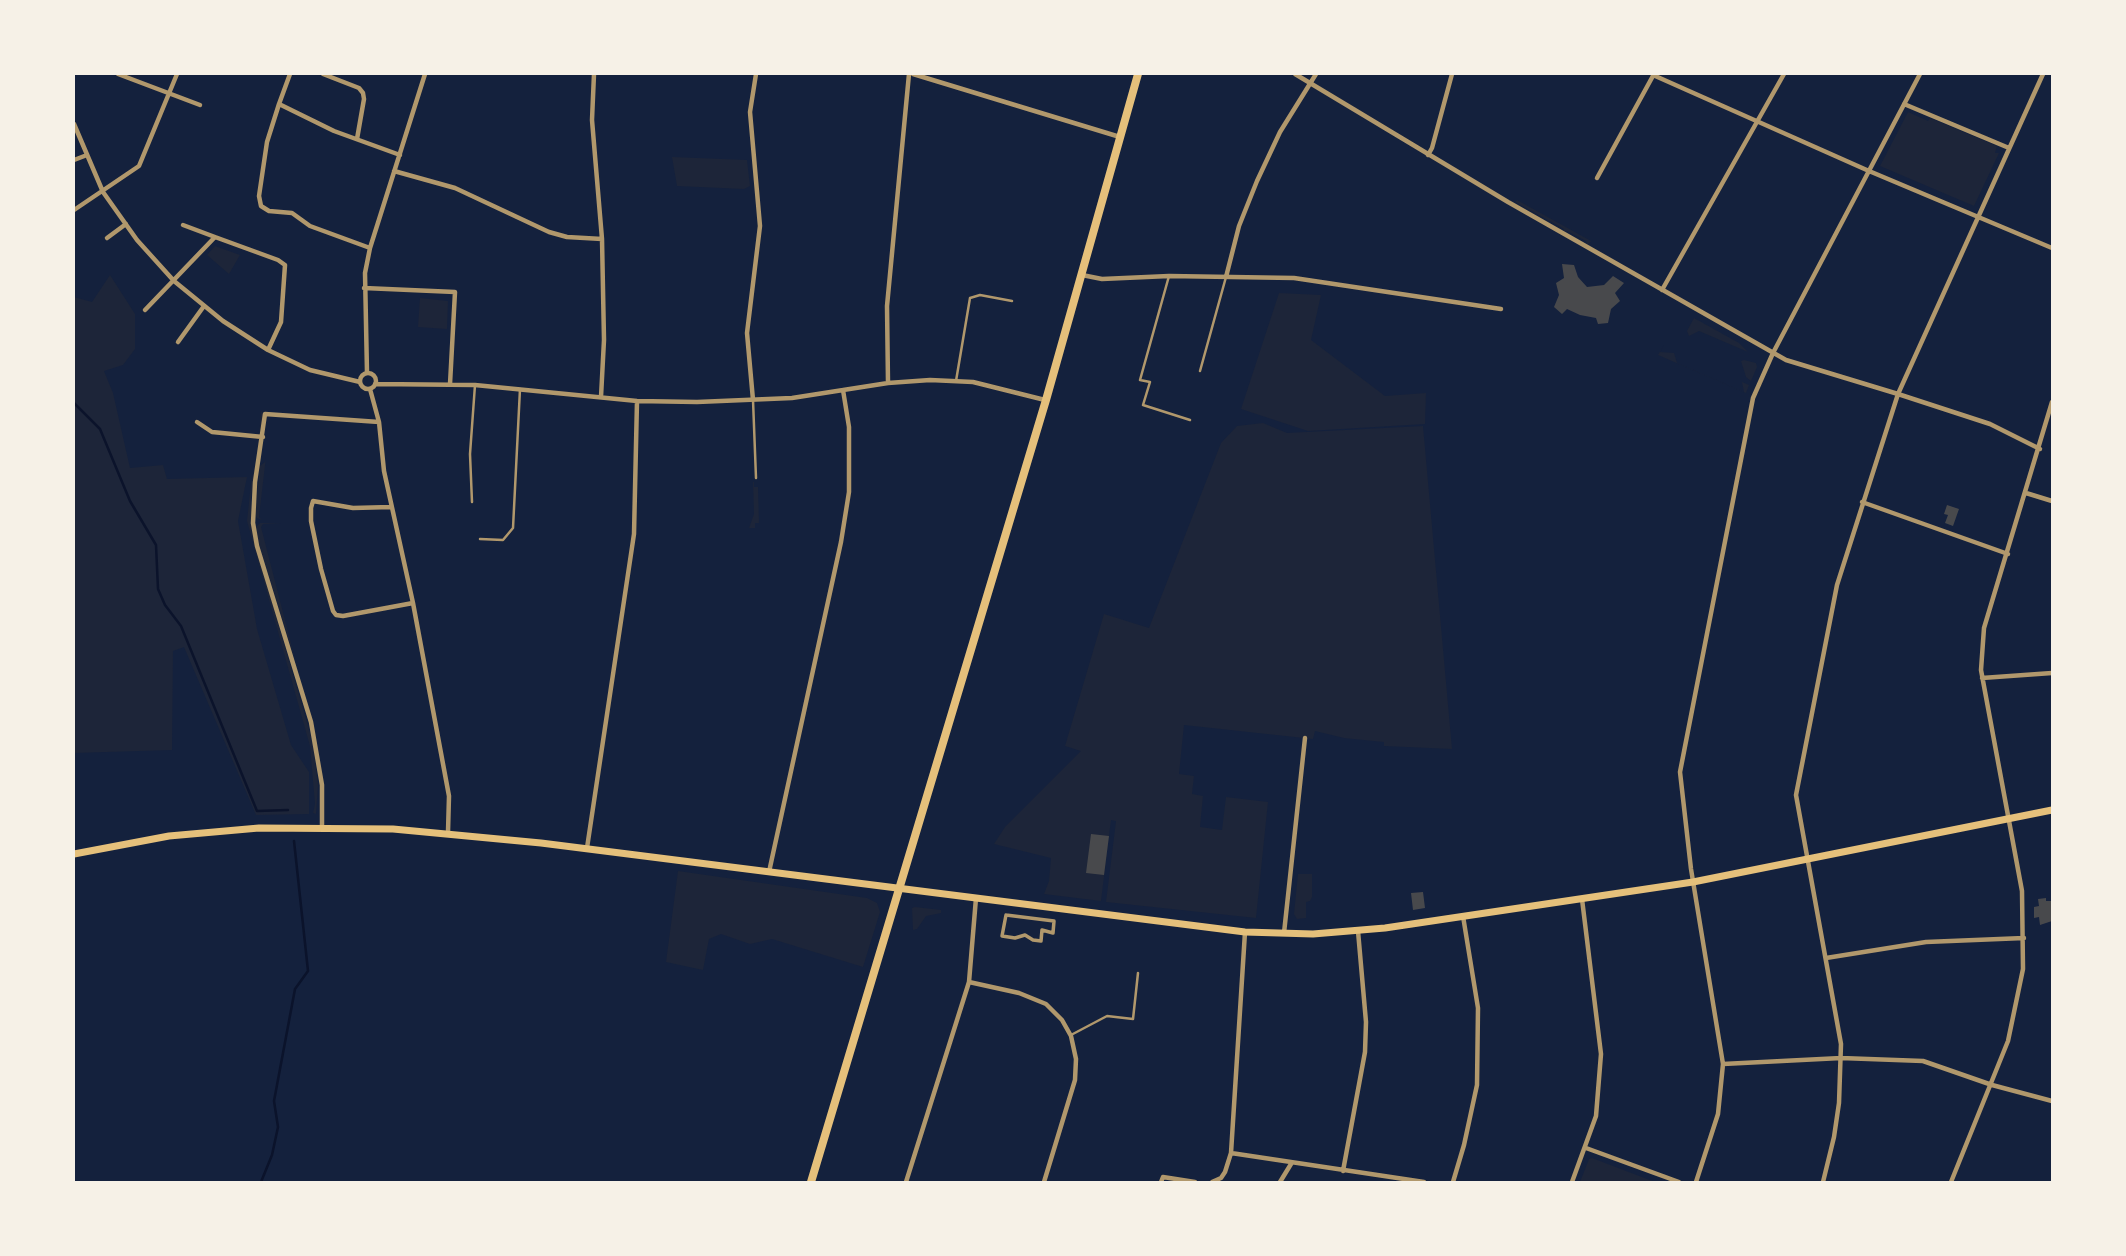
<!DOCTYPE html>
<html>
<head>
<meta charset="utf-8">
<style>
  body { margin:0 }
  #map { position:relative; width:2126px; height:1256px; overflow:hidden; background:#14213d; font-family:"Titillium Web",sans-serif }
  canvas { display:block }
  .frame { position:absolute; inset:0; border:75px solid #f6f1e7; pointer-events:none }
</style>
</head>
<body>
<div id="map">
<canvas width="2126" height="1256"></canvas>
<div class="frame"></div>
</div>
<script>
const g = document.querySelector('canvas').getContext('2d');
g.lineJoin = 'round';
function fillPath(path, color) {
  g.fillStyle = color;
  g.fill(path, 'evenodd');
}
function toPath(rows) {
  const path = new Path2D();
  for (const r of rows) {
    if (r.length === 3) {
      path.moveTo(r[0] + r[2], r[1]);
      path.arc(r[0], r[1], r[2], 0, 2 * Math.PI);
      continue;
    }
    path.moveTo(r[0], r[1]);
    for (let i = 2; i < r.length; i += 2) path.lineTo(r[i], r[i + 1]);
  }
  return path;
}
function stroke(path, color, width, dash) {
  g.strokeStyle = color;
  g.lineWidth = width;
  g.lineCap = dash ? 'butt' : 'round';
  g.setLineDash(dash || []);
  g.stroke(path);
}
fillPath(toPath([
  [1908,112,1928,121,1930,118,1997,146,1995,153,1999,153,1974,206,1880,166],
  [672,157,747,160,750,186,744,189,677,186],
  [1517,200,1591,241,1589,244,1587,245,1586,241,1567,231,1564,231,1564,229,1515,202],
  [215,246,240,255,229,274,207,255],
  [110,275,135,314,135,349,123,365,104,371,113,393,130,468,163,465,167,479,247,477,238,521,257,629,291,745,309,772,309,814,256,815,184,647,173,651,172,750,74,753,74,297,92,302],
  [1279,293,1321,295,1311,340,1385,396,1426,393,1425,424,1308,431,1241,409],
  [420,298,448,301,447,329,418,327],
  [1694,318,1739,343,1748,352,1699,331,1689,336,1687,331],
  [1664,345,1660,352,1674,353,1677,363,1744,392,1742,382,1749,385,1746,393,1658,355],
  [1744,360,1756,363,1757,367,1751,381,1746,377,1741,361],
  [261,411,265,415,251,498,253,536,313,743,318,785,316,814,313,813,315,804,310,746,247,521,251,483,258,453],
  [1263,423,1287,433,1423,426,1452,749,1384,746,1384,742,1344,738,1315,731,1313,739,1184,725,1179,774,1194,776,1192,794,1203,796,1200,827,1222,830,1226,797,1268,802,1256,918,1106,902,1116,821,1111,820,1101,901,1044,894,1049,881,1051,858,994,844,1005,827,1081,751,1065,746,1104,614,1149,628,1221,443,1237,426],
  [266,457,259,517,262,520,279,520,262,520,257,518,255,514,260,466,265,462],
  [753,482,754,482,754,487,758,487,759,523,755,523,755,528,749,528,754,514],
  [260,523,281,523,263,524,261,527,296,663,258,541,256,527],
  [678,871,867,898,877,903,880,912,863,967,772,939,750,944,721,934,709,939,703,970,666,962],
  [1298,874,1312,874,1312,897,1310,901,1306,902,1306,918,1297,919,1294,914],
  [915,907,941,910,941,913,926,916,917,929,913,930,912,908],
  [1592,1158,1655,1182,1660,1182,1580,1182,1589,1159]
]), '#1d2539');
stroke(toPath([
  [74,403,100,429,130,501,156,545,158,589,165,605,181,626,257,811,288,810],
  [261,1182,272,1155,278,1127,274,1101,295,989,308,971,294,841]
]), '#0b132b', 2.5);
fillPath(toPath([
  [1562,264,1574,265,1578,277,1587,287,1604,285,1613,276,1624,283,1615,293,1620,301,1611,309,1608,323,1598,324,1596,318,1580,315,1567,309,1562,314,1554,307,1559,295,1556,283,1564,278],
  [1947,505,1959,509,1953,526,1945,523,1948,515,1944,514],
  [1091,834,1109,836,1104,875,1086,873],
  [1423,892,1425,908,1413,910,1411,893],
  [2046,898,2046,901,2052,901,2052,921,2040,925,2039,917,2034,918,2034,907,2039,906,2038,899]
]), '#48494c');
stroke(toPath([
  [1169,276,1140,380,1150,382,1143,405,1190,420],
  [1200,371,1226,277],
  [956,381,970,298,980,295,1012,301],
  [753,400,756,478],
  [472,502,470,454,475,385],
  [480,539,503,540,513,528,520,389],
  [1071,1035,1107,1016,1133,1019,1138,973]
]), '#b1986c', 2.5);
stroke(toPath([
  [1006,915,1054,921,1053,933,1042,930,1041,941,1033,940,1025,935,1015,938,1002,936,1006,915]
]), '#b1986c', 3.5);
stroke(toPath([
  [118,74,200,105],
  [323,74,359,88,363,93,364,99,357,139],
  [594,74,592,120,602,239,604,340,601,397],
  [913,74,1120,137],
  [1295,74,1508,202,1786,360,1898,394,1990,424,2040,449],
  [1653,75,1869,171,2052,248],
  [279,104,290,74],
  [1904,104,2009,148],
  [74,124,103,192,137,240,174,281,223,321,268,350,310,370,360,382],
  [1428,155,1432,148,1452,74],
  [74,160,87,155],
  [394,171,455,188,549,232,567,237,602,239],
  [1597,178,1654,74],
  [74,210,139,166,177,74],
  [183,225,215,237],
  [107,238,126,224],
  [370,248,310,226,292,213,269,211,261,206,259,196,267,142,279,104,334,131,400,155],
  [1082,275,1102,279,1169,276,1294,278,1501,309],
  [1226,277,1239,226,1257,181,1280,132,1316,74],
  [364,288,455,292,450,384],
  [1662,290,1784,74],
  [145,310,215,237,278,260,285,265,281,322,268,350],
  [178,342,204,306],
  [368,381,8],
  [367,373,365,273,370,248,425,74],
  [888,383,887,306,909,74],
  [375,384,475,385,637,401,697,402,792,398,888,383,930,380,973,382,1045,400],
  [370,389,379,422,384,471,413,603,449,796,448,832],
  [753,400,747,333,760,226,750,112,756,74],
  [197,422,212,432,263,437],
  [2026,493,2052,501],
  [1862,502,2008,554],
  [391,507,353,508,313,501,311,508,311,521,321,569,333,611,336,615,343,616,413,603],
  [1982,678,2052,673],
  [322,827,322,785,311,722,257,546,253,523,255,482,265,414,379,422],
  [587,848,634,534,637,401],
  [769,872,841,542,849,492,849,427,843,390],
  [1284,933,1305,738],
  [1826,958,1926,942,2024,938],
  [969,982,1019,993,1046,1004,1062,1020,1071,1036,1076,1059,1075,1080,1044,1182],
  [1723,1064,1841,1058,1923,1061,1992,1085,2052,1101],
  [1586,1148,1679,1182],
  [1231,1153,1424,1182],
  [1343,1171,1365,1052,1366,1022,1358,931],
  [906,1182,969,982,976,898],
  [1161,1182,1163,1177,1195,1182],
  [1212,1182,1221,1178,1225,1172,1231,1153,1245,932],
  [1280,1182,1291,1164],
  [1453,1182,1464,1145,1477,1085,1478,1008,1463,916],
  [1572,1182,1596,1116,1601,1054,1582,899],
  [1696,1182,1718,1114,1723,1064,1691,869,1680,772,1753,398,1773,353,1920,74],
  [1823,1182,1834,1137,1839,1103,1841,1044,1796,795,1837,585,1898,394,2043,74],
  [1951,1182,2008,1041,2023,969,2022,891,1981,670,1984,628,2052,402]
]), '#b1986c', 4.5);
stroke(toPath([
  [74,854,169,836,259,828,393,829,541,843,1245,932,1313,934,1385,928,1693,882,2052,810]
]), '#e5c07b', 7);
stroke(toPath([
  [811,1182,1046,400,1138,74]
]), '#e5c07b', 8);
</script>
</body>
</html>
